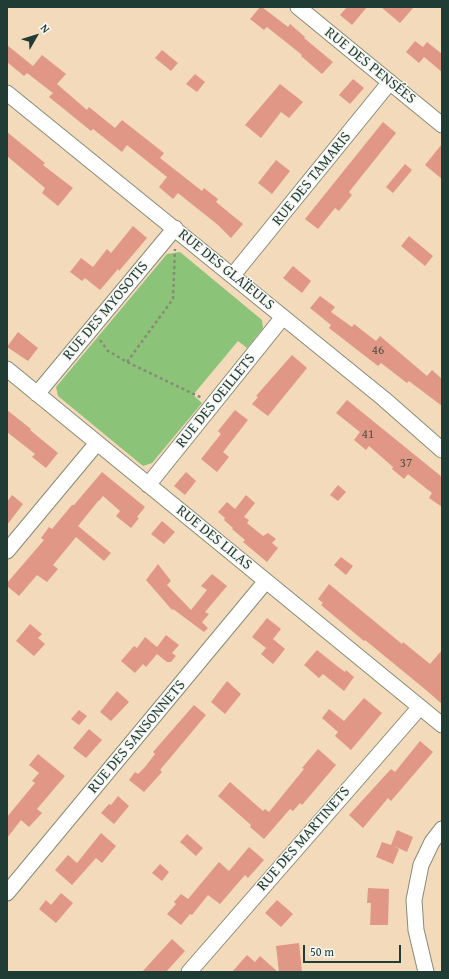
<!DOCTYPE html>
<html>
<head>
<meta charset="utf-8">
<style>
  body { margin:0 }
  #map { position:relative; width:449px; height:979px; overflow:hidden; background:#f2daba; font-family:"Gentium Book Plus",serif }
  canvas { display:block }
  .frame { position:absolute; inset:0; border:8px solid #1f3d34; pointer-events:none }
  .north { position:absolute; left:16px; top:16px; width:40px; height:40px; -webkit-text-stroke:3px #f6f6f2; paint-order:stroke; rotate:51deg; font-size:11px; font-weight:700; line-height:16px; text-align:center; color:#1f3d34 }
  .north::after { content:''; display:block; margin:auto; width:14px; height:18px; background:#1f3d34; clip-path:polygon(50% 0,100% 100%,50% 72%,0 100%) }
  .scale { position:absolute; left:303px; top:945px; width:98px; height:18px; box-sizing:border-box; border:2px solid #1f3d34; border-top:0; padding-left:5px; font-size:12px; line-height:14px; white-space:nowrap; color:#1f3d34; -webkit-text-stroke:3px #f6f6f2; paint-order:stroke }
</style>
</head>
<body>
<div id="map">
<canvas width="449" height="979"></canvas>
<div class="frame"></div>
<div class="north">N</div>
<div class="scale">50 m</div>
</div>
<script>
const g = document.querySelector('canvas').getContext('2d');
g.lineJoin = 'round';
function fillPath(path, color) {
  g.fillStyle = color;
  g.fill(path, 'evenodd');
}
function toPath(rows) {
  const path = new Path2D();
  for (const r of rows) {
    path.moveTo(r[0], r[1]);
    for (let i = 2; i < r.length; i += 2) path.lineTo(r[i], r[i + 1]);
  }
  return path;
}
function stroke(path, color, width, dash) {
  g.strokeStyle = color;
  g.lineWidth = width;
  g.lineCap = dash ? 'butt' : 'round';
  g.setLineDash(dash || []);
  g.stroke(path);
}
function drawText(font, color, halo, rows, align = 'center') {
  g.font = font + ' "Gentium Book Plus",serif';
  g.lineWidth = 3;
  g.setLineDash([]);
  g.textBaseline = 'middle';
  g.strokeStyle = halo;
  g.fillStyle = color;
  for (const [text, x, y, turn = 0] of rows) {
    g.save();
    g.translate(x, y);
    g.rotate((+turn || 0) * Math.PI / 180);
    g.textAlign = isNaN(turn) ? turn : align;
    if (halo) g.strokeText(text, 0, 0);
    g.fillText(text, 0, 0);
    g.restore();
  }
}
fillPath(toPath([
  [180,252,262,320,263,328,247,348,238,341,193,395,202,403,152,463,143,466,58,396,56,387,167,254]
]), '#8bc478');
fillPath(toPath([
  [260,7,262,7,288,27,290,24,305,37,304,38,333,62,322,74,301,56,302,55,267,27,264,30,250,19],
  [347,7,367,7,352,25,340,15],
  [381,7,414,7,400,23],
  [415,41,423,47,427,42,442,54,442,72,424,57,419,63,406,52],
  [7,45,33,66,42,55,66,74,57,84,87,110,89,107,115,128,122,120,164,153,160,158,202,191,204,188,218,199,216,202,243,224,231,238,218,225,178,193,173,199,159,187,167,177,127,145,122,152,93,129,91,131,49,97,53,93,27,73,24,76,7,62],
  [162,50,178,63,171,71,155,58],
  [195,74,205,82,197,92,186,84],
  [353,79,364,88,350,104,339,95],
  [280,84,303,102,289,118,281,112,261,138,245,125],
  [383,122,396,133,349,192,352,195,339,211,335,208,318,229,305,219],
  [7,132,45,163,43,165,73,188,58,206,42,193,45,188,7,156],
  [442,144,442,179,425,165],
  [276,160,290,171,272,194,258,183],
  [405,164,412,170,393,193,386,187],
  [133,226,147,238,119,271,118,269,100,290,85,278,82,281,70,272,81,258,93,267,107,249,111,253],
  [409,236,433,256,425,266,401,246],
  [293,266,311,281,302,293,283,278],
  [320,296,335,307,331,312,352,327,354,324,376,341,380,336,427,376,432,370,442,379,442,406,409,381,407,383,381,363,378,366,329,328,331,325,310,308],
  [18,332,38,348,28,361,7,347],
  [292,355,307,368,268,416,252,404,258,397,256,396],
  [347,400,442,477,442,507,429,498,432,493,408,474,404,479,392,469,393,467,369,446,366,450,354,440,360,432,336,413],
  [7,410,31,429,30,430,58,453,46,468,32,457,35,454,7,432],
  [235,410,248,420,223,452,229,457,217,472,201,459,221,434,218,431],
  [102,472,145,507,137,517,139,518,131,528,116,516,120,511,103,496,99,501,99,500,78,526,111,553,104,561,76,537,53,565,58,569,47,582,37,575,19,596,7,586,7,583,44,540,41,538,49,527,52,529,72,505,74,505],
  [186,472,196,481,185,495,174,486],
  [338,485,346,492,338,501,330,495],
  [12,495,23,504,7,525,7,502],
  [246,495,255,503,244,517,249,520,247,523,263,536,268,533,276,539,272,543,278,548,267,562,243,542,245,540,232,529,233,528,224,520,225,518,218,512,227,502,235,509],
  [162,521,175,532,164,544,151,534],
  [341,557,353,566,346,575,334,565],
  [158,564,171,581,167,585,191,610,207,590,201,586,212,574,227,586,205,612,209,614,202,622,208,628,204,632,173,609,172,610,146,580],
  [329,584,402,644,403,642,430,664,442,650,442,704,426,690,365,640,364,641,321,605,323,603,318,599],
  [267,618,281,629,273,639,285,649,273,664,261,654,266,648,252,637],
  [30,624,42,634,38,638,45,644,34,656,16,641],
  [166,635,179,645,172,653,176,656,171,662,167,662,157,654,146,667,143,664,135,673,121,661,134,646,137,648,145,637,157,647],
  [317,650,337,666,345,672,346,670,354,677,344,691,323,674,319,678,304,665],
  [227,681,241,694,225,714,211,702],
  [117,691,129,702,111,721,100,712],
  [364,698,382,713,351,750,335,736,338,732,322,718,329,709,344,721],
  [194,705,206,715,160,770,162,772,144,792,129,780,135,772,138,774,145,767,155,754,153,752],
  [79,710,87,716,79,725,71,719],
  [89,729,102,740,86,758,73,748],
  [420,741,433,752,391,801,388,798,363,828,349,815,391,769,395,772],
  [318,749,336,765,302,805,300,803,293,811,290,809,264,839,250,827,251,825,218,796,230,782,263,811,265,809,269,812,304,769,302,768],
  [38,754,65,776,37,809,42,813,29,827,21,820,7,838,7,817,35,783,32,781,39,773,29,765],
  [118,796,129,806,114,824,101,813,109,804,111,805],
  [397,830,413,837,407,852,394,846,399,849,393,864,376,857,382,842,391,845],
  [101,833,116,846,102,863,96,858,72,885,55,870,68,855,77,863],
  [187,834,203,848,196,856,180,842],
  [249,847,264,860,248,878,245,875,220,904,208,895,192,915,190,914,181,925,167,914,176,904,174,902,181,894,188,899,219,862,229,871],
  [160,864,169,872,162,881,152,873],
  [368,888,389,889,388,925,370,925,371,903,367,903],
  [61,893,73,903,56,923,39,909,46,900,51,905],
  [277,900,293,914,281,927,265,913],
  [172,939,185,951,166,972,142,972],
  [299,943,302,972,279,972,276,946],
  [247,955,255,962,260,956,278,972,232,972]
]), '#e19786');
const street = toPath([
  [298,7,442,125],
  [7,93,283,317,384,399,442,450],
  [233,275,390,82],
  [7,369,442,725],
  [37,394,175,228],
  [148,485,283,317],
  [7,551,97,443],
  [7,893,266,581],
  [189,972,420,707],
  [426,972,416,930,414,900,421,865,432,842,442,829]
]);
stroke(street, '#888c77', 17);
stroke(toPath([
  [100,340,108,351,127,362,202,398],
  [127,362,173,299,175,249]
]), '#888c77', 2.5, [3, 3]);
stroke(street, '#fff', 15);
drawText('13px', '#505448', null, [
  ["46",378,351],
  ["41",368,435],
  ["37",406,464]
]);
drawText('15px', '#1f3d34', '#f6f6f2', [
  ["RUE DES PENSÉES",370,66,39],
  ["RUE DES TAMARIS",312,179,-51],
  ["RUE DES GLAÏEULS",226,270,39],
  ["RUE DES MYOSOTIS",106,311,-50],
  ["RUE DES OEILLETS",216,401,-51],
  ["RUE DES LILAS",214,538,39],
  ["RUE DES SANSONNETS",137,737,-50],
  ["RUE DES MARTINETS",304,839,-49]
]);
</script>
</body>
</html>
